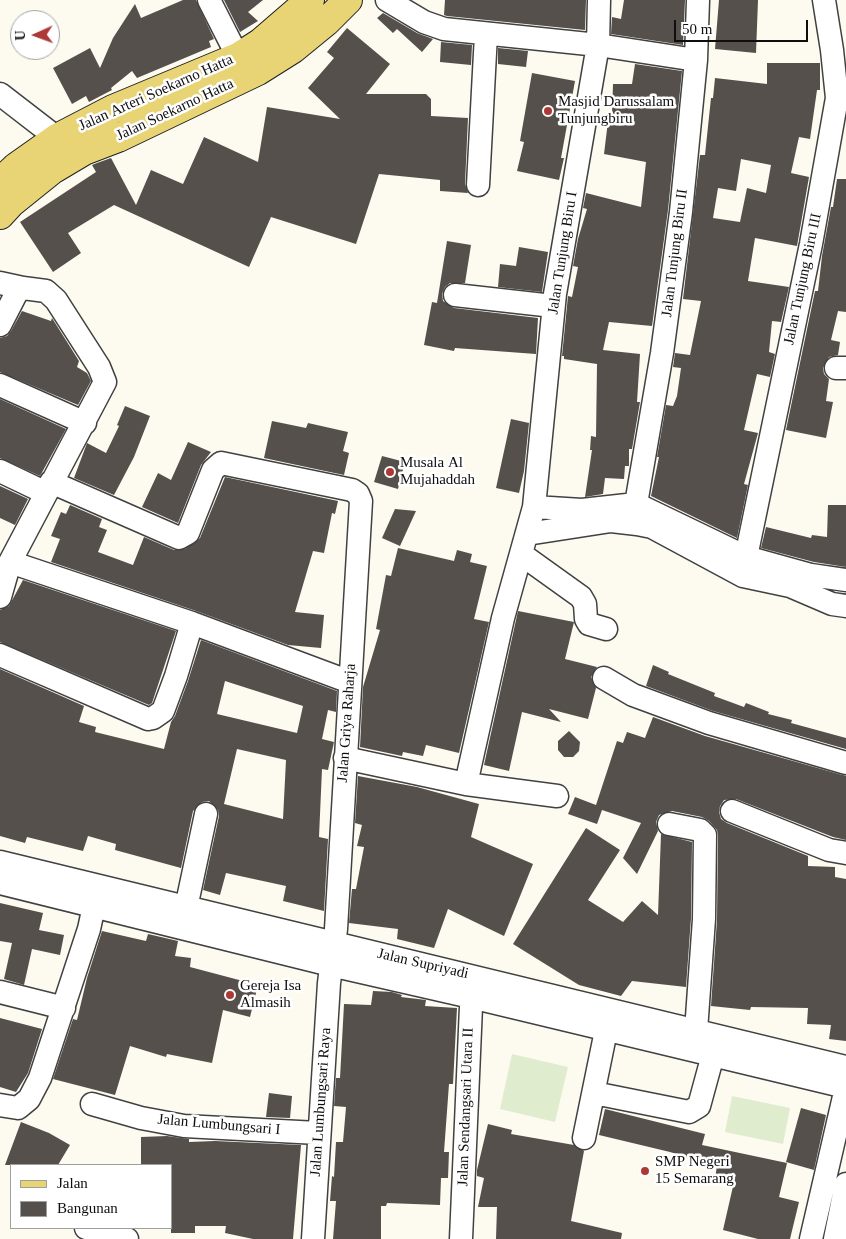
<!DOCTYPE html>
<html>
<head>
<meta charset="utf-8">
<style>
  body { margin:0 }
  #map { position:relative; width:846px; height:1239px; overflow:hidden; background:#fdfbf0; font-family:Georgia,serif }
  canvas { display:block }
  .legend { position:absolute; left:10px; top:1164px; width:162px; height:65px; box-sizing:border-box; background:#fff; border:1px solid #9f9f9f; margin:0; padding:6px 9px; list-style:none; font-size:15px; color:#0e0e0e }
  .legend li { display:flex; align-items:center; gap:10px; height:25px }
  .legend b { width:25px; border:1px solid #9f9f9f }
  .north { position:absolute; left:10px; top:10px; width:50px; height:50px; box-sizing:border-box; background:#fff; border:1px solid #9f9f9f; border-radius:50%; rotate:268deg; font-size:14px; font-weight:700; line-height:20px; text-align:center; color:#0e0e0e }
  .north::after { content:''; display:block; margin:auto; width:18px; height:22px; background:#ad3936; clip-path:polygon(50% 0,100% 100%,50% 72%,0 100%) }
  .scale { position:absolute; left:674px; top:20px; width:134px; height:22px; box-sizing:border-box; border:2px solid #0e0e0e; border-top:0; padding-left:6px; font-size:15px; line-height:18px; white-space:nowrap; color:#0e0e0e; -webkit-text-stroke:4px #fff; paint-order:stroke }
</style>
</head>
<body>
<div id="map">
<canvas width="846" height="1239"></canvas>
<ul class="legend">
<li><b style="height:6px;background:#e8d475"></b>Jalan</li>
<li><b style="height:14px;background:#55504b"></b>Bangunan</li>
</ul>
<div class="north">U</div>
<div class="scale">50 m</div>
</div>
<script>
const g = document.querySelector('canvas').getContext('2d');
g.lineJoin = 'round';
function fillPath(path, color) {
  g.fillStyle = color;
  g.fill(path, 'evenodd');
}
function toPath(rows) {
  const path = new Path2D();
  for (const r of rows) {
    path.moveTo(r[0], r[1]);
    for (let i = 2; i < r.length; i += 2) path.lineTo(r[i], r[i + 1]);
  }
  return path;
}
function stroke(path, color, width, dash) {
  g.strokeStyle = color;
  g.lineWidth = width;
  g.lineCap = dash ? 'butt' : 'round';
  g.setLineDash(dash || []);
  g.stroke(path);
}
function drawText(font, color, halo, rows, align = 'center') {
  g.font = font + ' Georgia,serif';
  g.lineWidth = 5;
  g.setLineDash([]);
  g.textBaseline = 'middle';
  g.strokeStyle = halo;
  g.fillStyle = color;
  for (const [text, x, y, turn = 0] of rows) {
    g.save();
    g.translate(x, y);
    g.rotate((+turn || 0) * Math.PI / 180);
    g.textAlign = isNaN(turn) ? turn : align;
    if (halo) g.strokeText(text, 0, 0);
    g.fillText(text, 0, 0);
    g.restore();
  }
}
fillPath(toPath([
  [512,1054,568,1067,555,1122,500,1109],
  [732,1096,790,1108,783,1144,725,1132]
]), '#e0ecce');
fillPath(toPath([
  [183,0,196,0,214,39,209,41,211,47,137,78,132,71,111,88,112,90,89,102,86,96,72,104,53,68,90,48,100,68,113,38,135,4,141,18],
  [224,0,263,0,248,12,258,21,240,32],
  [445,0,586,0,585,30,447,16,444,15],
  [624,0,685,0,683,45,611,34,612,17,621,19],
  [719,0,758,0,756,53,715,49],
  [383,13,417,33,433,39,422,52,397,29,393,33,377,18],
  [347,28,390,64,366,94,426,94,431,99,431,116,468,118,465,184,468,193,440,191,440,180,379,174,356,244,271,217,249,267,114,205,68,233,81,253,53,272,20,222,96,172,92,165,97,163,111,158,136,205,151,170,183,184,204,137,258,162,267,107,340,119,308,88,334,58,327,52],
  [441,42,472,45,471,65,440,62],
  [498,48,528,51,526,67,498,64],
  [767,63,820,63,820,90,817,90,810,139,799,137,791,173,809,177,797,246,755,238,748,281,789,287,781,322,772,321,769,352,775,354,770,377,757,374,744,430,758,433,744,484,748,485,737,538,651,496,659,457,657,457,666,405,673,406,677,396,681,368,673,367,675,353,690,355,701,301,683,299,700,155,705,155,711,98,713,98,715,78,767,84],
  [741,159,771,165,766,193,747,188,740,222,713,218,718,188,736,191],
  [635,64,682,71,668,210,652,326,609,322,603,350,640,354,637,402,640,402,632,449,629,449,629,466,625,466,624,479,605,478,603,494,585,497,592,450,590,450,591,436,596,437,597,364,564,359,564,356,562,356,568,296,572,297,578,267,573,266,578,239,587,209,583,208,586,193,641,207,646,162,604,154,609,113,612,114,613,84,632,84],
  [532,73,575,81,561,158,564,158,559,180,517,171,524,142,520,141],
  [837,179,846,179,846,312,838,311,831,340,840,342,838,355,829,357,823,368,824,374,829,379,826,401,833,402,826,438,786,430,815,291,818,291,822,256,831,207,833,207],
  [447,241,471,245,465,283,450,283,445,287,442,294,443,301,454,308,538,318,536,354,455,348,454,351,424,345,432,302,437,303],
  [519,247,548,252,542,292,498,287,500,264,516,266],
  [22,311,51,321,52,318,79,361,77,367,87,373,91,381,78,405,0,372,0,338,7,336,11,331],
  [0,399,66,429,40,476,0,458],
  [125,406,150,416,134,457,114,495,74,478,87,443,106,453,119,426,117,425],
  [511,419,529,423,524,471,519,493,496,488],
  [272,421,306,428,308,423,348,432,343,451,349,453,344,475,264,458],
  [188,442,211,452,201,465,178,523,142,507,158,473,171,480],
  [382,456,405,462,398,489,374,482],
  [225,477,338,501,335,514,332,513,324,553,313,551,295,612,324,615,321,648,288,645,196,611,51,562,60,539,51,536,61,512,66,514,70,505,102,519,99,527,107,530,98,552,133,565,144,537,174,550,185,549,200,538],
  [0,486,28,499,15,525,0,518],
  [828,505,846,505,846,567,814,562,761,548,766,527,811,538,812,535,827,537],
  [395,509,416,511,400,546,382,538],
  [398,548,454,561,457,550,472,554,470,562,487,566,474,619,489,622,459,753,426,745,423,756,403,752,402,756,360,747,363,687,380,630,376,629,386,575,391,576],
  [23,580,176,631,152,703,149,705,0,642,0,610,9,606],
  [518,611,574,622,565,659,597,667,591,677,596,688,588,719,549,709,561,722,522,712,509,771,484,765],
  [201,640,337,691,336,712,328,710,322,739,334,742,328,770,322,769,319,837,328,839,324,911,283,901,286,886,226,873,220,895,203,890,219,816,218,810,209,801,202,802,193,811,181,868,115,850,116,844,88,836,83,851,27,837,25,843,0,836,0,669,84,706,79,722,96,727,95,732,164,749,171,722,175,716,188,681],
  [225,681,303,706,297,733,217,714],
  [237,749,286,760,283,819,224,804],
  [653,665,669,672,668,674,715,693,714,696,744,707,746,703,769,712,768,714,792,720,791,723,846,738,846,749,713,711,646,686],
  [653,717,705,736,846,776,846,840,833,837,736,799,724,800,720,806,719,812,721,819,727,823,808,856,808,866,835,867,835,877,846,879,846,1041,829,1039,831,1025,807,1024,808,1008,751,1007,750,1010,711,1006,717,920,718,835,717,830,709,821,702,817,672,811,659,815,656,822,658,831,637,874,623,858,641,823,602,810,597,824,568,814,575,797,596,805,617,741,623,743,627,732,645,738],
  [569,731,580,742,579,751,573,757,564,757,558,750,558,741],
  [358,776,417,787,479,804,471,837,533,864,504,936,448,909,434,948,397,939,398,929,349,923,352,889,356,889,364,847,357,846,362,825,355,823],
  [586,828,620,850,588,900,623,922,642,901,658,915,661,834,692,842,691,918,686,987,632,981,621,996,579,985,513,944],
  [0,903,43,913,39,930,64,935,60,955,32,949,24,985,4,979,12,943,0,941],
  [102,931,146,941,148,934,178,941,175,956,191,958,190,967,258,985,250,1017,223,1010,212,1063,167,1054,166,1057,130,1046,115,1095,53,1079,73,1019,77,1020,87,978],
  [373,991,392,992,402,995,401,997,426,1000,425,1006,457,1008,453,1084,449,1084,444,1152,449,1152,448,1178,441,1178,440,1205,387,1203,386,1206,381,1206,381,1239,333,1239,336,1201,330,1201,332,1176,334,1177,336,1142,343,1142,346,1107,334,1106,336,1078,340,1078,344,1004,371,1005],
  [0,1018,42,1029,28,1073,16,1092,0,1087],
  [269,1093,292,1096,290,1118,266,1117],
  [801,1108,826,1115,814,1170,786,1162],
  [605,1109,705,1134,702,1145,787,1163,779,1197,799,1202,790,1239,758,1239,723,1230,734,1182,715,1178,717,1166,670,1152,599,1135],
  [21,1122,49,1133,70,1145,58,1165,5,1165],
  [488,1124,512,1130,511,1134,574,1145,584,1151,571,1221,622,1233,621,1239,496,1239,497,1207,478,1207,484,1178,477,1176,477,1170],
  [167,1136,189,1139,189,1142,215,1141,301,1145,293,1239,253,1239,225,1233,226,1226,195,1226,195,1233,171,1233,171,1165,141,1165,141,1137]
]), '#55504b');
const minor = toPath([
  [209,0,238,57],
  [387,0,424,22,444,29,598,45,696,60],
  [0,94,57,138],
  [478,185,486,34],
  [0,283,23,288],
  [455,295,553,306],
  [0,325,17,292,23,288,46,291,56,300,99,367,105,382,10,562,0,597],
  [836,368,846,368],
  [0,385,85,423],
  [0,471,46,493],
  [51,482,179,538,188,533,213,470,221,463,352,490,358,494,361,501,336,929,329,983,313,1239],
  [636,504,662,353,681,212,696,60,698,0],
  [534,507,582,510,636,504,746,557,811,575,846,580],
  [527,534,611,521,637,524,652,527,743,576,790,586,832,604,846,606],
  [521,554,581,597,585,604,586,619,589,624,606,629],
  [746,557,811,244,837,98,832,50,824,0],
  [10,562,192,623,350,682],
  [0,655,148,719,153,718,163,711,176,676,192,623],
  [604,678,633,695,709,723,846,763],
  [345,758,466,784,557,796],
  [466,784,503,618,534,507,555,294,598,45,599,0],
  [732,811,829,850,846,853],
  [669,824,700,830,705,835,704,919,696,1031],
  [0,862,846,1067],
  [0,883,331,965,471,997,846,1087],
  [183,922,206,814],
  [0,992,64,1008],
  [594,1093,689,1112,699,1106,717,1040],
  [92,1104,141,1118,184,1126,318,1133],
  [0,1105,18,1108,29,1099,40,1078,89,929,94,906],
  [584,1138,609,1016],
  [86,1228,127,1239],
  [461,1239,472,983],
  [811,1239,846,1088],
  [835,1239,846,1184]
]);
const major = toPath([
  [0,182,16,167,57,138,113,109,238,57,260,43,310,0],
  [0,215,11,203,52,170,84,151,118,138,258,71,293,49,326,22,348,0]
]);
stroke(minor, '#414141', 25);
stroke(major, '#1f1f1f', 30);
stroke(minor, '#fff', 22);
stroke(major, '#e8d475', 28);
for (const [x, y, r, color] of [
  [548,111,5,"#ad3936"],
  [390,472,5,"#ad3936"],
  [230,995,5,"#ad3936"],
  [645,1171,5,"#ad3936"]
]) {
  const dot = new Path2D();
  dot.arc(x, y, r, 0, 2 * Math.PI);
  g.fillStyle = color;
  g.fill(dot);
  stroke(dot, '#fff', 2);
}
drawText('15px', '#0e0e0e', '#fff', [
  ["Jalan Arteri Soekarno Hatta",156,93,-24],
  ["Jalan Soekarno Hatta",175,110,-25],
  ["Jalan Tunjung Biru I",563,253,-81],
  ["Jalan Tunjung Biru II",675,253,-83],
  ["Jalan Tunjung Biru III",803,279,-78],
  ["Jalan Griya Raharja",347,723,-86],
  ["Jalan Supriyadi",423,964,13],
  ["Jalan Lumbungsari Raya",321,1102,-86],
  ["Jalan Sendangsari Utara II",466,1107,-88],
  ["Jalan Lumbungsari I",219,1125,5]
]);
drawText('15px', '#0e0e0e', '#fff', [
  ["Masjid Darussalam",558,102],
  ["Tunjungbiru",558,119],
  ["Musala Al",400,463],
  ["Mujahaddah",400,480],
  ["Gereja Isa",240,986],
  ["Almasih",240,1003],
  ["SMP Negeri",655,1162],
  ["15 Semarang",655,1179]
], 'left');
</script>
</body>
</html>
